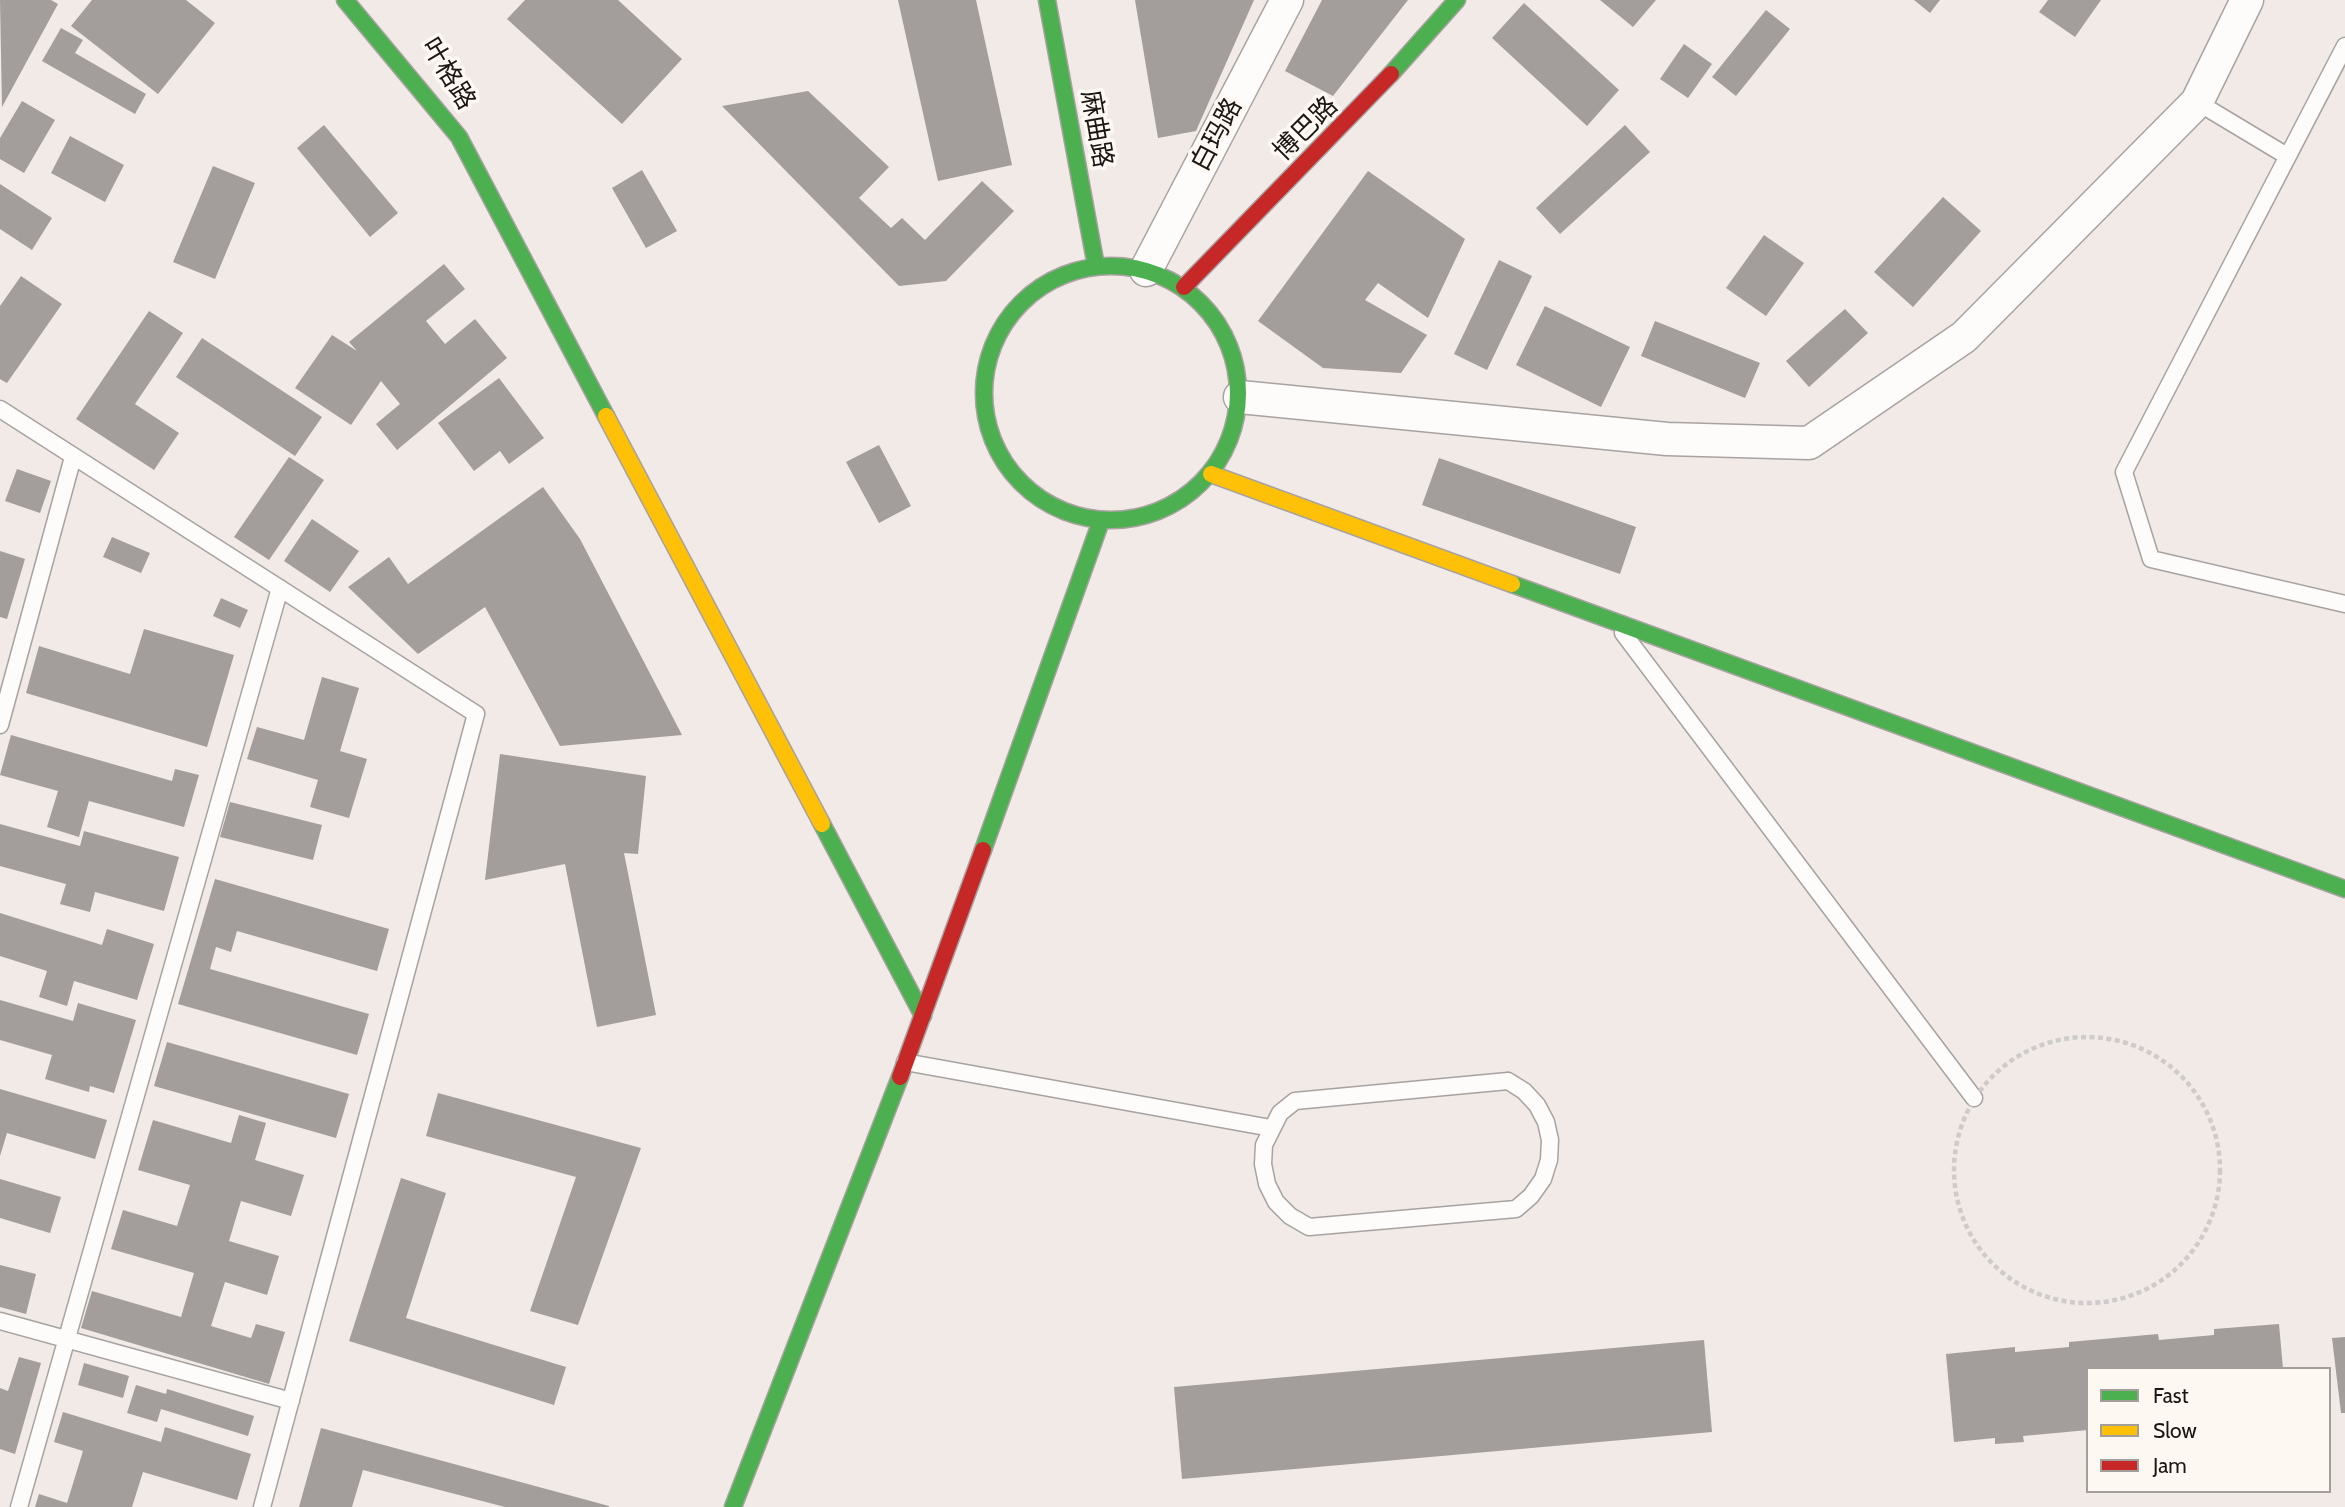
<!DOCTYPE html>
<html>
<head>
<meta charset="utf-8">
<style>
  body { margin:0 }
  #map { position:relative; width:2345px; height:1507px; overflow:hidden; background:#f1eae6; font-family:Cabin,sans-serif }
  canvas { display:block }
  .legend { position:absolute; left:2086px; top:1367px; width:245px; height:126px; box-sizing:border-box; background:#fef8f3; border:2px solid #a39e9a; margin:0; padding:9px 12px; list-style:none; font-size:21px; color:#1a1614 }
  .legend li { display:flex; align-items:center; gap:14px; height:35px }
  .legend b { width:35px; border:2px solid #a39e9a }
</style>
</head>
<body>
<div id="map">
<canvas width="2345" height="1507"></canvas>
<ul class="legend">
<li><b style="height:9px;background:#4caf50"></b>Fast</li>
<li><b style="height:9px;background:#ffc107"></b>Slow</li>
<li><b style="height:9px;background:#c62828"></b>Jam</li>
</ul>
</div>
<script>
const g = document.querySelector('canvas').getContext('2d');
g.lineJoin = 'round';
function fillPath(path, color) {
  g.fillStyle = color;
  g.fill(path, 'evenodd');
}
function toPath(rows) {
  const path = new Path2D();
  for (const r of rows) {
    if (r.length === 3) {
      path.moveTo(r[0] + r[2], r[1]);
      path.arc(r[0], r[1], r[2], 0, 2 * Math.PI);
      continue;
    }
    path.moveTo(r[0], r[1]);
    for (let i = 2; i < r.length; i += 2) path.lineTo(r[i], r[i + 1]);
  }
  return path;
}
function stroke(path, color, width, dash) {
  g.strokeStyle = color;
  g.lineWidth = width;
  g.lineCap = dash ? 'butt' : 'round';
  g.setLineDash(dash || []);
  g.stroke(path);
}
function drawText(font, color, halo, rows, align = 'center') {
  g.font = font + ' Cabin,"Noto Sans SC",sans-serif';
  g.lineWidth = 7;
  g.setLineDash([]);
  g.textBaseline = 'middle';
  g.strokeStyle = halo;
  g.fillStyle = color;
  for (const [text, x, y, turn = 0] of rows) {
    g.save();
    g.translate(x, y);
    g.rotate((+turn || 0) * Math.PI / 180);
    g.textAlign = isNaN(turn) ? turn : align;
    if (halo) g.strokeText(text, 0, 0);
    g.fillText(text, 0, 0);
    g.restore();
  }
}
fillPath(toPath([
  [0,0,51,0,58,4,2,107],
  [92,0,186,0,215,23,158,94,71,26],
  [525,0,618,0,682,59,622,124,507,19],
  [898,0,976,0,1012,165,938,181],
  [1135,0,1254,0,1196,131,1158,138],
  [1322,0,1408,0,1333,96,1285,71],
  [1600,0,1656,0,1633,27],
  [1914,0,1940,0,1930,13],
  [2048,0,2101,0,2075,37,2039,12],
  [1524,3,1619,90,1587,126,1492,38],
  [1766,10,1790,29,1736,96,1712,77],
  [61,28,83,40,75,53,146,94,135,114,42,61],
  [1684,44,1712,64,1688,98,1660,79],
  [808,91,889,167,859,198,891,228,902,218,925,240,982,181,1014,211,946,281,899,286,722,106],
  [22,101,55,120,24,173,0,159,0,138],
  [324,125,398,213,370,237,297,148],
  [1625,125,1650,152,1560,234,1536,208],
  [70,136,124,165,105,202,51,173],
  [213,166,255,183,215,279,173,262],
  [642,170,677,231,646,248,612,188],
  [1368,171,1465,239,1428,318,1378,283,1365,300,1427,335,1401,373,1323,368,1258,321],
  [0,184,52,218,32,250,0,229],
  [1943,197,1981,231,1913,307,1874,272],
  [1764,235,1804,263,1766,316,1726,288],
  [1499,260,1532,276,1487,370,1454,354],
  [444,264,465,289,426,321,445,344,475,319,507,358,397,450,376,424,400,404,381,381,351,425,295,388,332,335,357,351,349,342],
  [21,276,62,304,7,383,0,379,0,306],
  [1545,306,1630,347,1601,407,1516,365],
  [1845,309,1868,333,1809,387,1786,361],
  [149,311,183,333,135,404,179,433,154,470,76,419],
  [1655,321,1760,363,1745,398,1641,356],
  [202,338,322,417,295,456,176,377],
  [499,378,544,438,509,464,500,451,474,471,438,423],
  [879,445,911,506,879,523,846,462],
  [289,457,324,480,269,560,234,537],
  [1439,458,1636,527,1620,574,1422,505],
  [17,469,51,481,40,513,5,501],
  [543,487,580,539,682,735,560,746,485,607,418,654,348,587,389,557,408,584],
  [312,519,359,551,330,592,284,561],
  [112,537,150,553,141,573,103,557],
  [0,551,25,559,7,619,0,617],
  [221,598,248,610,240,628,213,616],
  [144,629,234,655,207,747,26,693,39,646,130,674],
  [322,677,359,688,340,751,367,759,349,818,310,807,318,780,247,759,257,727,304,740],
  [11,735,172,781,175,769,199,775,184,827,89,801,79,837,47,827,58,791,0,775],
  [500,754,646,776,638,854,624,853,656,1015,597,1027,565,864,485,880],
  [230,802,322,825,313,860,220,837],
  [0,824,80,846,84,831,179,857,164,911,95,892,90,912,60,904,66,884,0,866],
  [215,879,389,929,377,971,237,931,231,952,216,947,210,969,369,1014,357,1055,178,1004],
  [0,913,102,945,107,929,154,944,137,1000,74,981,67,1006,39,997,47,971,0,956],
  [0,1000,73,1021,78,1003,136,1020,114,1093,90,1086,89,1092,45,1079,52,1055,0,1040],
  [167,1042,349,1094,336,1138,154,1086],
  [0,1089,107,1120,95,1159,7,1133,0,1156],
  [438,1093,641,1148,578,1325,530,1311,576,1177,426,1136],
  [239,1115,266,1123,255,1160,304,1175,291,1216,241,1201,229,1241,279,1256,267,1295,225,1282,211,1326,251,1338,256,1324,285,1332,269,1384,81,1328,92,1291,181,1317,194,1273,111,1249,123,1210,177,1226,190,1185,138,1170,153,1120,231,1143],
  [401,1178,446,1193,406,1318,566,1367,554,1405,349,1341],
  [0,1179,61,1197,50,1233,0,1218],
  [0,1265,36,1274,26,1314,0,1307],
  [2279,1324,2283,1369,2088,1369,2088,1430,2023,1436,2024,1442,1995,1444,1995,1438,1954,1442,1946,1354,2015,1347,2015,1352,2069,1347,2069,1342,2158,1334,2159,1340,2214,1335,2214,1329],
  [2345,1337,2345,1413,2341,1413,2332,1338],
  [1704,1340,1712,1432,1182,1479,1174,1387],
  [19,1357,41,1363,15,1454,0,1449,0,1388,8,1391],
  [84,1363,129,1376,123,1398,78,1385],
  [136,1385,166,1394,167,1389,254,1416,248,1436,161,1409,157,1422,127,1413],
  [63,1412,161,1442,165,1427,251,1454,237,1500,143,1472,132,1507,35,1507,39,1494,67,1503,83,1451,54,1442],
  [321,1428,609,1506,609,1507,505,1507,363,1470,352,1507,299,1507]
]), '#a39e9b');
const lane = toPath([
  [2345,46,2124,472,2151,559,2345,604],
  [2197,102,2287,156],
  [0,409,476,714,262,1507],
  [1623,633,1974,1098],
  [0,725,73,457],
  [905,1062,1271,1128],
  [1508,1081,1524,1091,1537,1105,1546,1122,1550,1140,1549,1160,1543,1179,1531,1196,1516,1209,1309,1227,1290,1216,1276,1202,1267,1184,1263,1164,1264,1145,1280,1113,1295,1101,1508,1081],
  [0,1321,291,1401],
  [19,1507,280,588]
]);
const street = toPath([
  [1146,270,1287,0],
  [1240,397,1667,439,1809,443,1964,337,2197,102,2247,0]
]);
const fast = toPath([
  [345,0,459,137,606,416],
  [1047,0,1096,266],
  [1391,74,1457,0],
  [1111,393,127],
  [1512,584,2345,889],
  [822,824,923,1016],
  [983,850,1101,521],
  [733,1507,900,1077]
]);
const slow = toPath([
  [606,416,822,824],
  [1211,474,1512,584]
]);
const jam = toPath([
  [1184,287,1391,74],
  [900,1077,983,850]
]);
stroke(lane, '#a8a2a0', 19);
stroke(street, '#a8a2a0', 35);
stroke(fast, '#a8a2a0', 19);
stroke(slow, '#a8a2a0', 19);
stroke(jam, '#a8a2a0', 19);
stroke(toPath([
  [2087,1170,133]
]), '#cecbca', 4.5, [5, 3.5]);
stroke(lane, '#fdfcfb', 16);
stroke(street, '#fdfcfb', 32);
stroke(fast, '#4caf50', 16);
stroke(slow, '#ffc107', 16);
stroke(jam, '#c62828', 16);
drawText('26px', '#1a1614', '#fef8f3', [
  ["叶格路",448,74,59],
  ["麻曲路",1096,129,80],
  ["博巴路",1306,129,-45],
  ["白玛路",1217,135,-62]
]);
</script>
</body>
</html>
